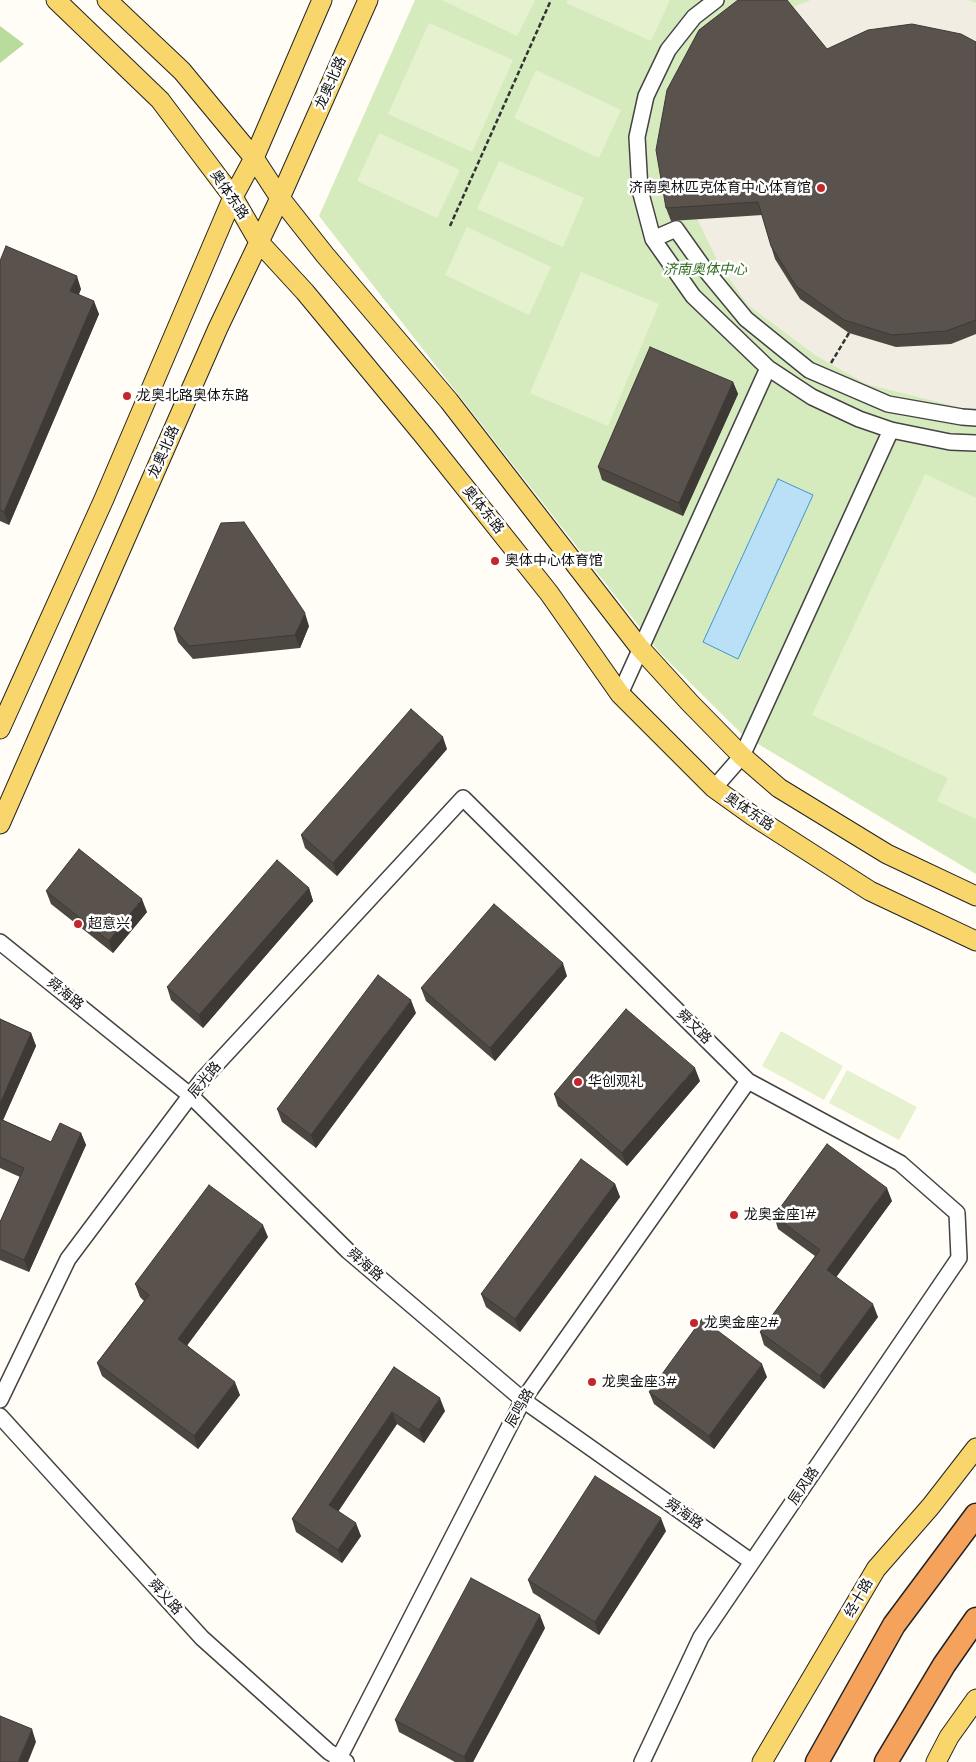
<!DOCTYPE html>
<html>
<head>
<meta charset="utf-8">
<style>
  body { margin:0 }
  canvas { display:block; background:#fffdf5 }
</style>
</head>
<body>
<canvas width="976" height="1762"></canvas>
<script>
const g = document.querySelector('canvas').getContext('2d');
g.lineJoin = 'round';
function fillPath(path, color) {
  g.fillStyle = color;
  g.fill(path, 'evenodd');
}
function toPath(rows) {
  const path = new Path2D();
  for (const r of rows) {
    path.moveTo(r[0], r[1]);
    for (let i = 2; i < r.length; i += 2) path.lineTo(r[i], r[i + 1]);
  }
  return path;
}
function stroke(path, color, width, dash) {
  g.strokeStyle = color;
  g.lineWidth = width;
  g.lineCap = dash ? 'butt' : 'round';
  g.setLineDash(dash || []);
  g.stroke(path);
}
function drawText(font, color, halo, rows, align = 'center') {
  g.font = font + ' Lora,"Noto Sans SC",serif';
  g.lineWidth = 5;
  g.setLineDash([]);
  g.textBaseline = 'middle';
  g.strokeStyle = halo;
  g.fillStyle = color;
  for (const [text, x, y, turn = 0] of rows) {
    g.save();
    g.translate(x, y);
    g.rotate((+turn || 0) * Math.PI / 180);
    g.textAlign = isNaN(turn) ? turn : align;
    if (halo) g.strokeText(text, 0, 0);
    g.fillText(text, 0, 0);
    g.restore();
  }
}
fillPath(toPath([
  [415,0,976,0,976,874,743,735,659,652,319,216]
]), '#d5ebbd');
fillPath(toPath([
  [0,26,24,44,0,63]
]), '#b9dc9c');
fillPath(toPath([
  [442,0,535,0,517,36],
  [568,0,670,0,651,41,566,3],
  [429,23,513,60,472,152,388,114],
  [536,70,621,110,599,158,514,118],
  [379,133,460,170,437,218,357,181],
  [499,161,584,198,563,247,477,209],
  [467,227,551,267,529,315,445,275],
  [581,272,659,304,608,426,530,393],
  [925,474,976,498,976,819,937,801,948,778,812,715],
  [781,1031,843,1066,824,1100,762,1066],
  [847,1070,917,1107,899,1140,829,1103]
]), '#e6f2cf');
fillPath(toPath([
  [811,0,968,0,976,3,976,52,832,62,788,9],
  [762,215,775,259,800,299,849,333,896,347,951,344,976,334,976,408,962,408,866,384,815,355,748,305,720,266,697,219]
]), '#f1ede2');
const water = toPath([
  [778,479,813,495,738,659,703,642,778,479]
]);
fillPath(water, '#b9e0f7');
stroke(water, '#3f96cf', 1);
const minor = toPath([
  [716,0,694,17,668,50,646,96,637,137,640,190,653,239,693,296,768,368,812,397,859,419,891,430,950,442,976,443],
  [653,239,676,229,703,267,746,319,809,370,888,404,962,417,976,418],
  [620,694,768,368],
  [714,788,742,756,891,430],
  [0,942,191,1096,348,1251,523,1400,752,1562],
  [0,1400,68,1259,202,1080,463,798,748,1081,900,1163,957,1213,959,1258,701,1637,642,1762],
  [0,1416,202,1638,329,1752,346,1762],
  [337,1762,523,1400,748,1081]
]);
const major = toPath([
  [56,0,160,100,233,197,259,242,305,292,424,436,549,593,620,694,714,788,753,816,870,891,976,941],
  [107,0,182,71,254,158,280,198,325,255,449,401,640,648,690,703,742,756,779,788,887,854,976,896],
  [0,729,104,499,233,197,254,158,322,0],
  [0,824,218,328,280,198,368,0],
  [762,1762,876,1569,931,1506,976,1448],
  [936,1762,949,1737,976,1699]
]);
const highway = toPath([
  [817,1762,894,1625,976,1515],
  [886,1762,944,1665,976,1619]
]);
stroke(minor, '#444', 18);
stroke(major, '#222', 21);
stroke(highway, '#222', 25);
stroke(toPath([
  [450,226,551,0],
  [831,363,849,333]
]), '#333', 2.5, [5, 2.5]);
stroke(minor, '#fff', 15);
stroke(major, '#f9d66b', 19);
stroke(highway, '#f5a25d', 22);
fillPath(toPath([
  [976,42,976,334,951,344,896,347,849,333,800,299,775,259,771,246,762,215,671,221,666,208,827,49],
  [0,261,81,289,79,294,99,314,9,525,0,521],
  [733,382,738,394,683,516,602,480,598,467],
  [309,626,300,648,193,659,178,642,174,629],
  [447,749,337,876,305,848,301,835],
  [309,888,313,901,203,1028,171,1000,167,987],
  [46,891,147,912,113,953,51,904],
  [567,976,495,1061,426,1001,421,988],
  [416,1013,316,1148,282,1122,277,1109],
  [0,1019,31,1033,36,1046,3,1120,51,1142,81,1133,86,1145,29,1272,0,1260,0,1222,20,1177,0,1168],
  [700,1081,627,1166,558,1106,554,1094],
  [615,1184,620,1197,520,1332,486,1307,481,1294],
  [892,1201,836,1277,878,1317,824,1389,764,1345,760,1332,815,1256,778,1229,774,1216],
  [268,1237,187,1345,240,1395,198,1449,102,1376,97,1363,144,1301,140,1297,135,1284],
  [394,1367,445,1411,424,1443,397,1424,338,1511,361,1536,342,1563,296,1532,292,1519],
  [767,1377,714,1449,654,1404,649,1392],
  [666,1531,599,1635,533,1593,528,1580],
  [545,1628,473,1762,455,1762,399,1732,395,1720]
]), '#4d4742');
fillPath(toPath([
  [77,276,81,289,75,303,70,291],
  [94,301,99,314,9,525,4,512],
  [733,382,738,394,683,516,679,503],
  [305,613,309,626,300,648,295,635],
  [443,737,447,749,337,876,333,863],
  [309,888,313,901,203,1028,199,1015],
  [142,899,147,912,113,953,109,941],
  [563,963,567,976,495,1061,490,1048],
  [411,1000,416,1013,316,1148,311,1135],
  [31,1033,36,1046,0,1127,0,1104],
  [695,1068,700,1081,627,1166,622,1153],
  [81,1133,86,1145,29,1272,24,1260],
  [615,1184,620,1197,520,1332,515,1319],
  [887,1188,892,1201,832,1283,827,1270],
  [263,1225,268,1237,183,1351,178,1339],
  [873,1304,878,1317,824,1389,820,1376],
  [762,1364,767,1377,714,1449,709,1436],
  [235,1382,240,1395,198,1449,194,1436],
  [440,1398,445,1411,424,1443,419,1430],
  [392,1412,397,1424,334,1518,329,1505],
  [661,1518,666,1531,599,1635,595,1622],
  [356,1523,361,1536,342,1563,338,1550],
  [540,1615,545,1628,473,1762,466,1762,464,1757],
  [32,1729,36,1742,28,1762,18,1762]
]), '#3f3936');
const building = toPath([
  [738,0,787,0,827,49,868,30,912,24,961,34,976,42,976,320,946,331,892,335,844,320,796,286,771,246,758,202,666,208,656,150,667,90,699,30,738,0],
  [6,246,77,276,70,291,94,301,4,512,0,510,0,261,6,246],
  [650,347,733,382,679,503,598,467,650,347],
  [244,522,305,613,295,635,189,646,174,629,221,523,244,522],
  [411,709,443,737,333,863,301,835,411,709],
  [79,849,142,899,109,941,46,891,79,849],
  [277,860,309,888,199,1015,167,987,277,860],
  [494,904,563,963,490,1048,421,988,494,904],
  [378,975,411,1000,311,1135,277,1109,378,975],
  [626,1009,695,1068,622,1153,554,1094,626,1009],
  [0,1019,31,1033,0,1104,0,1019],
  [0,1119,51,1142,60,1123,81,1133,24,1260,0,1249,0,1222,24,1168,0,1157,0,1119],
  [827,1144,887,1188,827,1270,873,1304,820,1376,760,1332,820,1250,774,1216,827,1144],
  [581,1159,615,1184,515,1319,481,1294,581,1159],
  [209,1185,263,1225,178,1339,235,1382,194,1436,97,1363,149,1295,135,1284,209,1185],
  [702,1319,762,1364,709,1436,649,1392,702,1319],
  [394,1367,440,1398,419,1430,392,1412,329,1505,356,1523,338,1550,292,1519,394,1367],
  [595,1476,661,1518,595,1622,528,1580,595,1476],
  [471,1578,540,1615,464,1757,395,1720,471,1578],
  [0,1716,32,1729,18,1762,0,1762,0,1716]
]);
fillPath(building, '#5a524d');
stroke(building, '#3f3936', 1);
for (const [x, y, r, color] of [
  [821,188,5,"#c4262e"],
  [127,396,5,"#c4262e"],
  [495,561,5,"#c4262e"],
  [78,924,5,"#c4262e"],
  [578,1082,5,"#c4262e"],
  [734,1215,5,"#c4262e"],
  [694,1323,5,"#c4262e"],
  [592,1382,5,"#c4262e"]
]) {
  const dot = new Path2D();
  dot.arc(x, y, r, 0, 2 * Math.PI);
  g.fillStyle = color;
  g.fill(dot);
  stroke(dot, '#fff', 2);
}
drawText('14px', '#111', '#fff', [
  ["龙奥北路",331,83,-66],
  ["奥体东路",229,195,56],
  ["龙奥北路",164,452,-66],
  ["奥体东路",483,510,51],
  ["奥体东路",749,812,34],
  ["舜海路",65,994,39],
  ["舜文路",694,1027,45],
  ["辰光路",205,1080,-50],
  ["舜海路",365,1265,41],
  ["辰鸣路",520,1408,-60],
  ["辰风路",804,1486,-56],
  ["舜海路",684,1514,35],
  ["舜义路",165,1597,48],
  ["经十路",859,1598,-60]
]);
drawText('14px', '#111', '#fff', [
  ["济南奥林匹克体育中心体育馆",811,188,"right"],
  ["龙奥北路奥体东路",137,396],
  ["奥体中心体育馆",505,561],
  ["超意兴",88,924],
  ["华创观礼",588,1082],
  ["龙奥金座1#",744,1215],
  ["龙奥金座2#",704,1323],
  ["龙奥金座3#",602,1382]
], 'left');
drawText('italic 14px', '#2f6b1f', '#fff', [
  ["济南奥体中心",705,270]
]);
</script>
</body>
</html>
